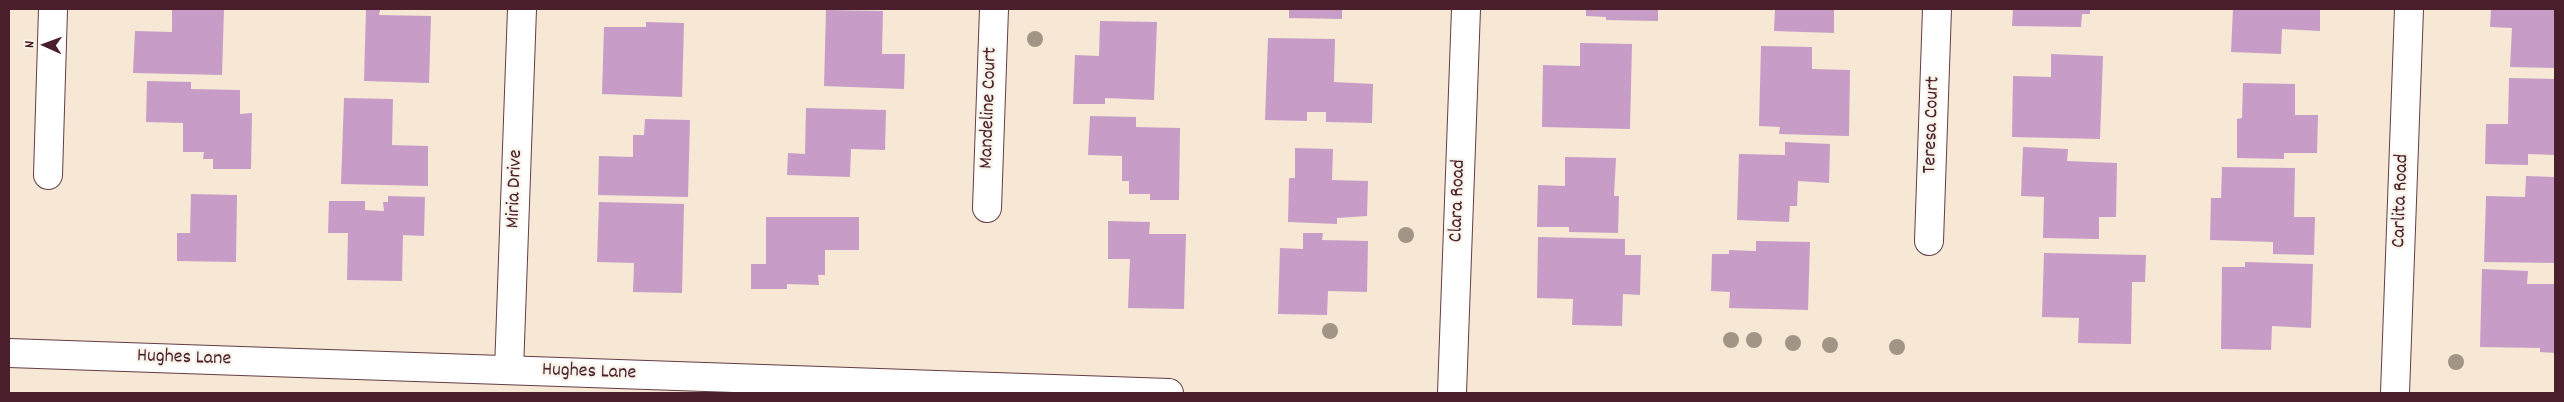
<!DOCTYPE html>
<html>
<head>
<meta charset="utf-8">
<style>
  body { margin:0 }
  #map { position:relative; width:2564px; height:402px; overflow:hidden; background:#f6e8d4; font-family:Dekko,sans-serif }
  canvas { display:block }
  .frame { position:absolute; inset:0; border:10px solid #4a1f2b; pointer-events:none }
  .north { position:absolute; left:20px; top:20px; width:50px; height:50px; -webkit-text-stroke:4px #f7f3e8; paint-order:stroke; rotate:272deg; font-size:14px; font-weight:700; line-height:20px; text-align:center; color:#4a1f2b }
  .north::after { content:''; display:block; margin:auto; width:18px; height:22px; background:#4a1f2b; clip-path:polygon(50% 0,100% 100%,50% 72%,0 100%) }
</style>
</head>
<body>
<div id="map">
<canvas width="2564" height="402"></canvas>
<div class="frame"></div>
<div class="north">N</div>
</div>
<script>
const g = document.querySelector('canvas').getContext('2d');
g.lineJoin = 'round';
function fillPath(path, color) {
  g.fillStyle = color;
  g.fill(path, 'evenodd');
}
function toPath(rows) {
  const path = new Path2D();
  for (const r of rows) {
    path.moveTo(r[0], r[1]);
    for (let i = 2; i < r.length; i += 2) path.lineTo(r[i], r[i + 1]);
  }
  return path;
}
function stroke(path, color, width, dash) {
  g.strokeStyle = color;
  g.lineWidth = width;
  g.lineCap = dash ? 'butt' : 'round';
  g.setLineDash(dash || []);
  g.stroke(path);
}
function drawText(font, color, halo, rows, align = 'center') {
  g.font = font + ' Dekko,sans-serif';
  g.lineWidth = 4.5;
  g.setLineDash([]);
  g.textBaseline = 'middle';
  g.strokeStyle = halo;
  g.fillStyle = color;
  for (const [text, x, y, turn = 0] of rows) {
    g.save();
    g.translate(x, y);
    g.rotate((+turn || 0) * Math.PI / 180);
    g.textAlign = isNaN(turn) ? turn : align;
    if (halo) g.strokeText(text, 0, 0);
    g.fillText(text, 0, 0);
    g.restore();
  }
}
fillPath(toPath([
  [172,9,224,9,222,75,133,73,135,31,172,32],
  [366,9,380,10,379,15,431,16,429,83,364,81],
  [1289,9,1342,9,1342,19,1289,18],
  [1586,9,1658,9,1658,21,1606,20,1606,17,1586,16],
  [1775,9,1834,9,1834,33,1774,31],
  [2013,9,2090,9,2090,14,2082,14,2081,27,2012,26],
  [2233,9,2320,9,2320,31,2282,29,2281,54,2231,52],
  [2491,9,2555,9,2555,68,2510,67,2512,28,2490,27],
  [826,10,883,11,882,54,905,54,904,89,824,86],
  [1100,21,1157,22,1154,100,1105,98,1105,104,1073,104,1075,55,1099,56],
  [646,22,684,23,682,97,602,94,604,27,646,27],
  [1268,38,1335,39,1334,82,1373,84,1372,123,1326,122,1326,112,1307,112,1307,121,1265,120],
  [1580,43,1632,44,1630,129,1542,127,1543,65,1580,66],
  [1761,46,1812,47,1812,69,1850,70,1849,136,1779,134,1780,127,1759,126],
  [2051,54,2103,56,2100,139,2012,137,2013,76,2051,77],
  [2509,78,2555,79,2555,155,2528,154,2528,165,2485,164,2486,124,2508,124],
  [147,81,191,82,191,89,240,90,240,114,252,113,251,169,213,169,213,159,203,159,204,152,183,152,183,123,146,122],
  [2243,83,2295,84,2295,115,2318,115,2317,153,2284,153,2284,159,2237,158,2237,119,2242,118],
  [344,98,393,99,392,145,428,146,428,186,341,184],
  [806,108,886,110,885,150,851,149,850,177,787,175,788,153,805,154],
  [1090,116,1136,117,1136,127,1180,128,1179,200,1150,200,1150,194,1129,194,1129,181,1122,181,1122,156,1088,155],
  [645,119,690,120,688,197,598,195,599,156,633,157,633,135,644,135],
  [1785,142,1830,144,1829,183,1798,181,1797,206,1790,206,1789,222,1737,220,1739,154,1785,155],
  [2023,147,2068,149,2067,161,2117,163,2116,217,2099,217,2099,239,2043,238,2044,197,2021,196],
  [1295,148,1333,149,1332,180,1368,181,1367,216,1337,218,1337,224,1288,222,1289,178,1295,178],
  [1565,157,1616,158,1614,196,1619,196,1618,233,1569,232,1569,227,1537,227,1538,185,1565,186],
  [2222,167,2295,168,2294,217,2315,217,2314,255,2273,254,2273,242,2210,240,2211,198,2221,198],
  [2526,176,2555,177,2555,263,2484,262,2486,196,2525,197],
  [191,194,237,195,236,262,177,261,177,233,190,233],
  [388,196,425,197,424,236,403,235,402,281,347,280,348,233,328,233,329,201,365,201,365,210,384,211,383,202,388,202],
  [599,202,684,204,682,293,633,292,634,263,597,262],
  [766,217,859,217,859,250,825,250,825,275,818,275,819,285,787,284,787,289,751,289,751,264,766,264],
  [1108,221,1150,222,1149,234,1186,234,1184,309,1128,308,1130,259,1108,259],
  [1303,233,1323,233,1322,240,1368,241,1367,292,1328,291,1327,315,1278,314,1280,248,1303,249],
  [1538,237,1625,239,1625,255,1641,255,1640,295,1623,294,1622,326,1572,325,1573,299,1537,298],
  [1756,241,1810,242,1808,310,1729,308,1730,292,1711,291,1712,254,1729,254,1729,250,1756,251],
  [2044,253,2146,255,2145,282,2132,282,2131,344,2078,343,2079,318,2042,317],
  [2245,262,2313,264,2311,328,2272,326,2271,350,2221,349,2222,267,2245,267],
  [2482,269,2528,271,2527,284,2555,284,2555,353,2540,352,2540,348,2480,347]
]), '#c79dc7');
const minor = toPath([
  [48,175,53,9],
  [987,208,994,9],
  [1929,241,1937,9],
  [509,370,522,9],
  [1452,393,1466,9],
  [2395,393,2409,9]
]);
const tertiary = toPath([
  [9,353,1169,393]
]);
stroke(minor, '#643d44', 30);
stroke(tertiary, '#643d44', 30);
stroke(minor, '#fff', 28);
stroke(tertiary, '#fff', 28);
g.fillStyle = '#a29585';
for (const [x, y] of [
  [1035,39],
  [1406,235],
  [1330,331],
  [1731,340],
  [1754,340],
  [1793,343],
  [1830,345],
  [1897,347],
  [2456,362]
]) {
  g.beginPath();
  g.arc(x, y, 8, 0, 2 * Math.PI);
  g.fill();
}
drawText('20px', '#4a1f2b', '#f7f3e8', [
  ["Mandeline Court",990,108,-88],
  ["Teresa Court",1933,125,-88],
  ["Miria Drive",516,189,-88],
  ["Clara Road",1459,201,-88],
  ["Carlita Road",2402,201,-88],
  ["Hughes Lane",184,359,2],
  ["Hughes Lane",589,373,2]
]);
</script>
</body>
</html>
